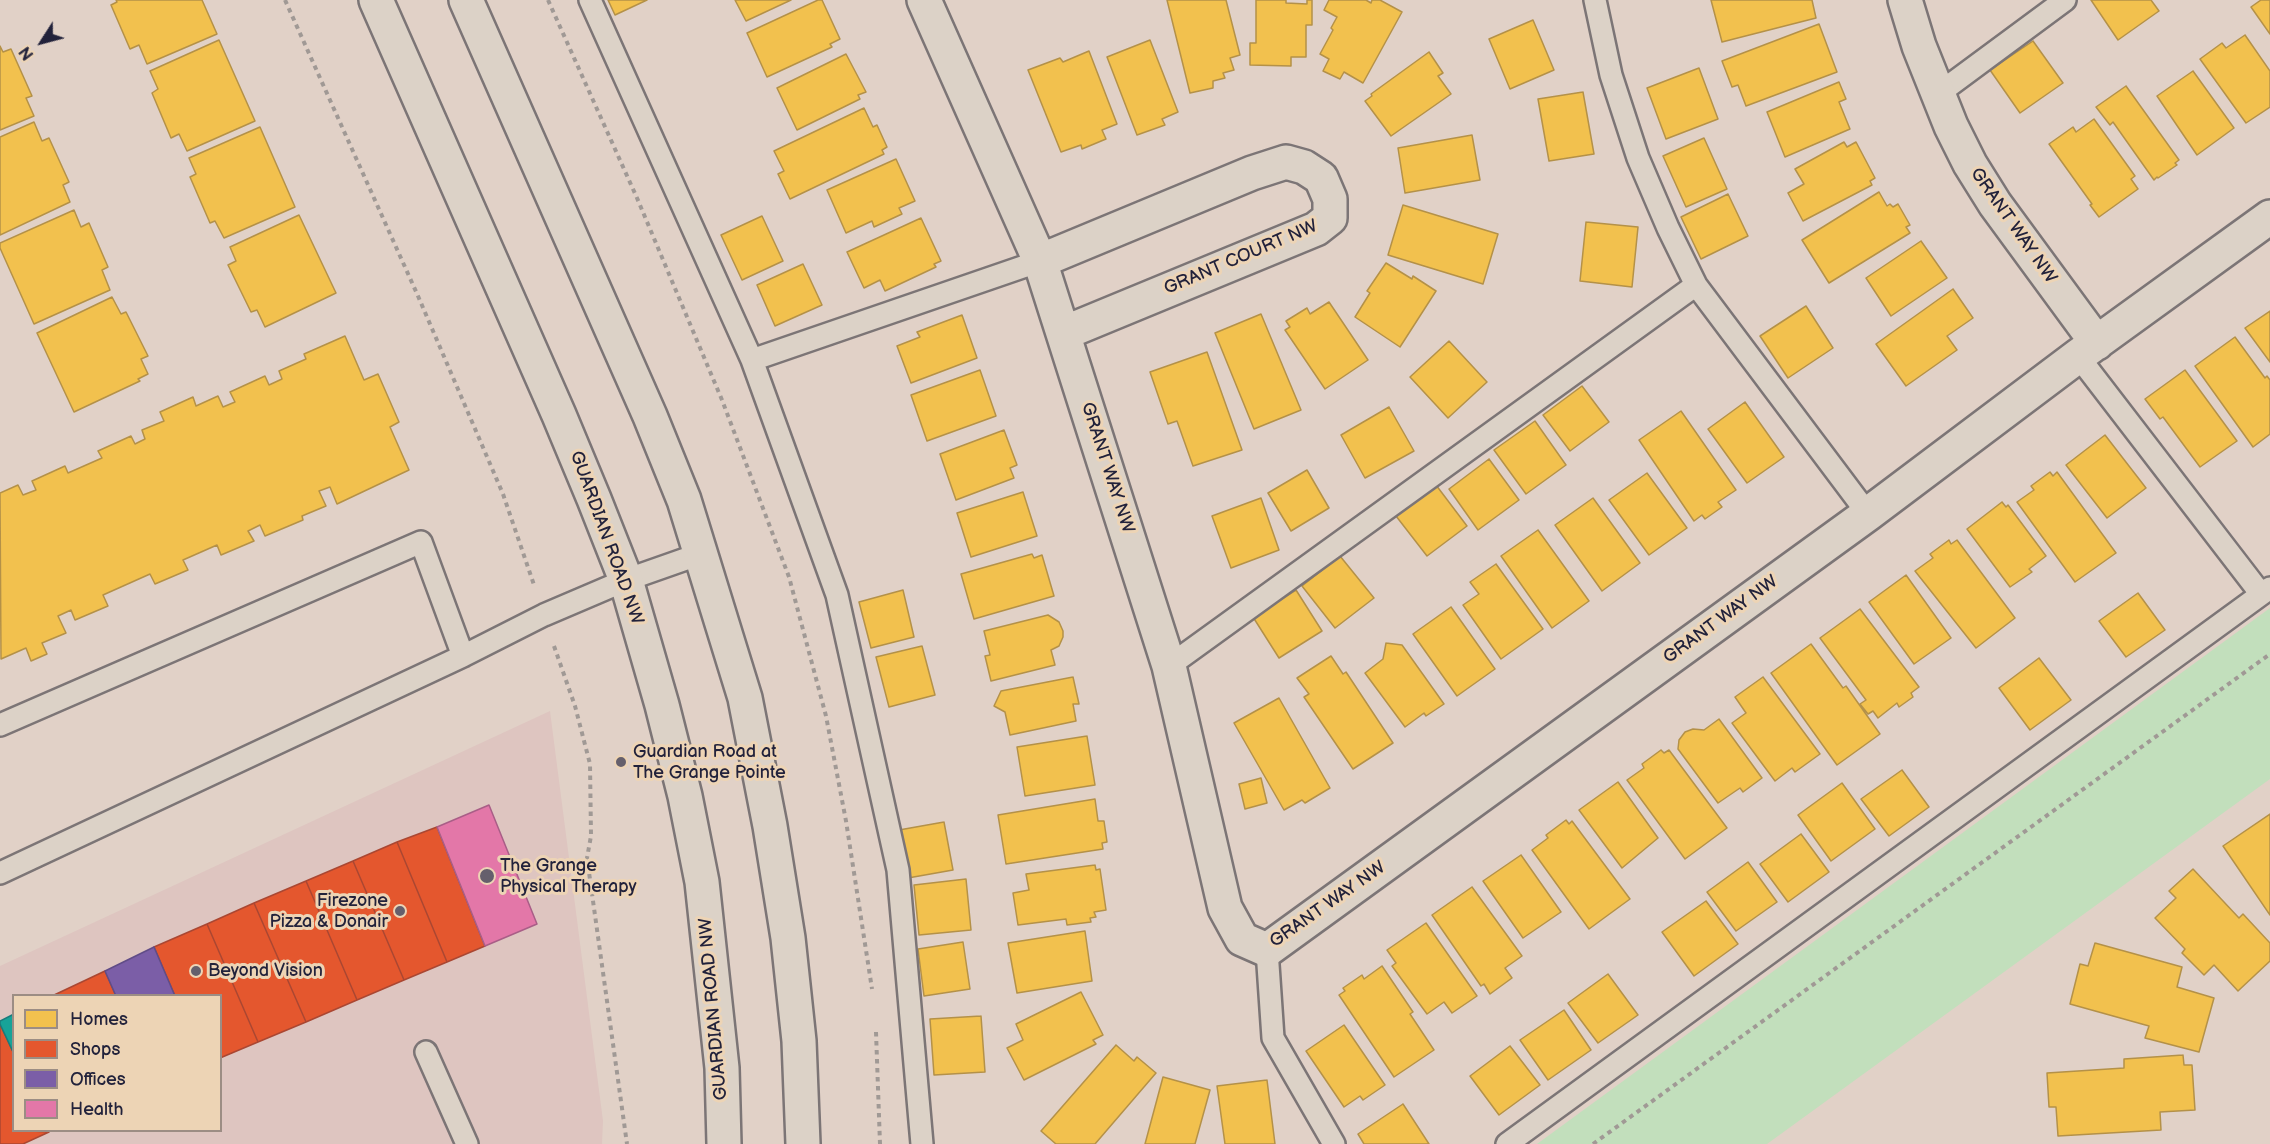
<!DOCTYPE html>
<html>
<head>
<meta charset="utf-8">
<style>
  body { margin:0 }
  #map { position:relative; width:2270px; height:1144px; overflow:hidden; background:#e1d1c7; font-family:"Balsamiq Sans",sans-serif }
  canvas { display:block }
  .legend { position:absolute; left:12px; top:994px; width:210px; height:138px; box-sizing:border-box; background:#edd4b5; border:2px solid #9c8d84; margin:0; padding:8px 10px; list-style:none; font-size:18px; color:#22223b }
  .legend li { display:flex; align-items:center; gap:12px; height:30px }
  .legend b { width:30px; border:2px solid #9c8d84 }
  .north { position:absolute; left:12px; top:12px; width:60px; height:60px; -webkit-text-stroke:4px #edd4b5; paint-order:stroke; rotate:234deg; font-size:16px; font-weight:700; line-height:24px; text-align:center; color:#22223b }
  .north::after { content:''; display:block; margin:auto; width:21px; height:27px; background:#22223b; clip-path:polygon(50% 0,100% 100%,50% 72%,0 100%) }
</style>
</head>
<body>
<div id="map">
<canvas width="2270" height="1144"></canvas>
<ul class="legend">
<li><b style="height:16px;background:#f2c14e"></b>Homes</li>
<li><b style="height:16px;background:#e4572e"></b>Shops</li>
<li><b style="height:16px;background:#7b5ea7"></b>Offices</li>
<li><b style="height:16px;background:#e377a8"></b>Health</li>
</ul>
<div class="north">N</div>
</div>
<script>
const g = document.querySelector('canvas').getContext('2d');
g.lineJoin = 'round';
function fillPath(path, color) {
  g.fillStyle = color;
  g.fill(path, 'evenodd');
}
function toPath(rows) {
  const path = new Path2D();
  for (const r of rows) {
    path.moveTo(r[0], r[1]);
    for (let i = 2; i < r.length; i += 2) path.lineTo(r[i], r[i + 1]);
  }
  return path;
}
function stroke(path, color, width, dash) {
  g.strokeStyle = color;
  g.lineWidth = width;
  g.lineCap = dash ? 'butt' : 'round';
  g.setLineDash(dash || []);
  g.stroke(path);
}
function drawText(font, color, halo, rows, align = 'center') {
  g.font = font + ' "Balsamiq Sans",sans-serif';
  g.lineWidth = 6;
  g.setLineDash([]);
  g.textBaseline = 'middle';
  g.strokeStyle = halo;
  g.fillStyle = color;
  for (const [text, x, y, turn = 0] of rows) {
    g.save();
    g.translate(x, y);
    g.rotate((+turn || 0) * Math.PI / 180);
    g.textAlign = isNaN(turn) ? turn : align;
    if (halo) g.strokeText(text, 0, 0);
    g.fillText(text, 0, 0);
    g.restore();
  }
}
fillPath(toPath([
  [550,711,603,1121,602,1144,0,1144,0,966],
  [14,996,220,996,220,1130,14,1130]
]), '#dec5c0');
fillPath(toPath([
  [2270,608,2270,779,1767,1144,1537,1144]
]), '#c2dfbc');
const homes = toPath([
  [116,0,202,0,217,34,147,64,139,45,130,49,111,5,117,2,116,0],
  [608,0,647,0,615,15,608,0],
  [735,0,791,0,746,21,735,0],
  [818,0,822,0,840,39,830,44,832,47,767,77,747,33,818,0],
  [1167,0,1226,0,1240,55,1230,58,1234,70,1223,73,1225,78,1213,81,1213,88,1190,93,1167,0],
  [1256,0,1286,0,1286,3,1307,4,1307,0,1312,0,1312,25,1306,25,1306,57,1291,57,1291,66,1250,65,1250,43,1256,43,1256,0],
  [1329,0,1366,0,1371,3,1372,0,1380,0,1402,12,1363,83,1344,72,1340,79,1323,71,1329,59,1320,54,1333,30,1331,28,1337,17,1324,10,1329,0],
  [1711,0,1812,0,1816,18,1722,42,1711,0],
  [2091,0,2151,0,2159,11,2118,40,2091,0],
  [2261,0,2270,0,2270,34,2251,7,2261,0],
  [1533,20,1554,70,1510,89,1489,39,1533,20],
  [1819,24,1837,72,1746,106,1738,85,1732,87,1722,61,1819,24],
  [2245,35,2270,71,2270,107,2246,123,2200,59,2222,43,2226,48,2245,35],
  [219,40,255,121,187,151,179,134,171,138,152,93,158,89,150,71,219,40],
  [1150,40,1178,112,1162,119,1165,125,1137,135,1107,57,1150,40],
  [2033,41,2063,83,2020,113,1990,70,2033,41],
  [0,46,3,52,11,49,32,96,26,98,34,116,0,130,0,46],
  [1089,51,1117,124,1102,130,1106,139,1082,149,1081,145,1061,152,1028,70,1060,58,1063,62,1089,51],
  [1429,52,1443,73,1438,76,1451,94,1391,136,1365,101,1372,96,1371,94,1429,52],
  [846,54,866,92,858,95,860,99,797,130,777,88,846,54],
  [1699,68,1718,119,1666,139,1647,88,1699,68],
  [2193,71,2234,128,2197,155,2157,96,2193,71],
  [1839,82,1846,99,1839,102,1850,129,1785,157,1767,112,1839,82],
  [2126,86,2179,160,2175,163,2177,165,2158,178,2157,177,2154,180,2113,122,2110,125,2096,107,2126,86],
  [1583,92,1594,154,1549,161,1538,99,1583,92],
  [864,108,873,127,877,125,887,147,882,150,884,154,790,199,778,174,784,171,774,151,864,108],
  [2094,119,2135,176,2131,179,2138,189,2099,217,2090,205,2092,204,2049,144,2073,127,2076,132,2094,119],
  [34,122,42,141,49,138,69,182,63,185,70,202,0,235,0,137,34,122],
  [260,127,295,207,224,238,215,221,210,223,190,177,196,174,189,158,260,127],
  [1472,135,1480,180,1405,193,1398,148,1472,135],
  [1704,138,1727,189,1686,207,1663,156,1704,138],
  [1844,142,1847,147,1856,142,1875,178,1870,181,1872,185,1803,221,1788,193,1804,184,1795,169,1844,142],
  [896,159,915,201,899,208,902,214,874,227,872,221,846,233,827,190,896,159],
  [1879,192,1887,206,1890,204,1893,207,1898,204,1910,225,1906,227,1910,233,1829,283,1802,240,1879,192],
  [1728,194,1748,236,1701,259,1681,217,1728,194],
  [1403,205,1498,234,1483,284,1388,255,1403,205],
  [74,210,81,227,89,223,108,267,102,270,110,290,34,324,0,248,0,243,74,210],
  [299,215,336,293,265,327,257,310,251,312,228,265,236,261,230,247,299,215],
  [762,216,783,261,742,280,721,235,762,216],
  [921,218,941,261,934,264,936,267,885,291,880,280,864,288,847,252,921,218],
  [1586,222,1638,227,1632,287,1580,281,1586,222],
  [1921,241,1947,278,1891,316,1866,278,1921,241],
  [1386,263,1412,279,1413,276,1436,291,1400,347,1355,317,1370,293,1367,291,1386,263],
  [803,264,822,305,775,326,757,285,803,264],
  [1953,289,1973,318,1947,336,1957,350,1906,386,1876,344,1953,289],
  [112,297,121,314,126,312,148,356,141,359,148,374,138,379,140,381,74,412,37,333,112,297],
  [1329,302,1368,360,1325,389,1285,330,1290,327,1286,321,1307,308,1310,314,1329,302],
  [1806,306,1833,348,1788,378,1760,336,1806,306],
  [2270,311,2270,362,2245,328,2270,311],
  [1261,314,1301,410,1254,429,1215,333,1261,314],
  [962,315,977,358,911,383,897,346,920,337,917,332,962,315],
  [345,336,364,380,378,374,399,422,390,427,409,470,337,504,330,487,319,491,326,506,302,516,303,520,265,536,260,525,248,531,254,541,221,555,217,545,183,560,188,570,155,584,150,574,103,595,108,606,75,620,71,610,58,616,66,633,42,643,47,654,31,661,26,648,1,659,0,493,18,485,23,495,36,490,32,481,65,466,68,473,102,458,98,451,131,436,135,444,145,439,142,430,164,421,160,412,193,397,196,406,218,396,223,407,235,402,230,392,265,376,269,385,282,379,279,371,306,359,304,354,345,336],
  [2235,337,2265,378,2267,376,2270,380,2270,434,2253,447,2195,366,2235,337],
  [1449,341,1487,382,1448,418,1410,377,1449,341],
  [1207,352,1242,450,1193,466,1177,421,1168,424,1150,372,1207,352],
  [980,370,996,416,927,441,911,395,980,370],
  [2185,370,2237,441,2200,467,2163,417,2160,419,2145,399,2185,370],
  [1582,386,1609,422,1570,451,1543,415,1582,386],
  [1745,402,1784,457,1747,483,1708,429,1745,402],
  [1389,407,1414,451,1365,478,1341,435,1389,407],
  [1681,411,1736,490,1718,502,1722,507,1705,519,1702,515,1694,521,1639,440,1681,411],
  [1535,421,1566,465,1526,494,1494,450,1535,421],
  [1004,430,1017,465,1010,468,1014,478,956,500,940,454,1004,430],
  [2105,435,2146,488,2107,518,2066,465,2105,435],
  [1489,459,1519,500,1478,530,1449,489,1489,459],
  [1307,470,1329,508,1291,531,1268,493,1307,470],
  [2050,472,2053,476,2057,472,2116,553,2075,582,2017,502,2034,490,2031,486,2050,472],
  [1647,473,1687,528,1649,555,1609,500,1647,473],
  [1436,485,1467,526,1427,556,1396,516,1436,485],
  [1023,492,1037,536,971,557,957,513,1023,492],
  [1261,498,1279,550,1231,568,1212,516,1261,498],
  [1593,498,1640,563,1602,591,1555,525,1593,498],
  [2002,502,2006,507,2008,505,2046,556,2029,569,2032,572,2010,587,1967,529,2002,502],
  [1538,530,1589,601,1552,628,1501,556,1538,530],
  [1949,540,1951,544,1957,540,2015,618,1976,648,1915,571,1933,558,1930,554,1949,540],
  [1032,554,1034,558,1042,555,1054,596,974,619,961,574,1032,554],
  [1340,556,1374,598,1335,628,1302,586,1340,556],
  [1496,564,1543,629,1501,659,1463,605,1479,594,1470,582,1496,564],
  [1906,575,1951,638,1914,664,1869,602,1906,575],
  [903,590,914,637,871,648,859,602,903,590],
  [1296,590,1322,631,1279,658,1253,617,1296,590],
  [2138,593,2165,630,2126,657,2099,621,2138,593],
  [1451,607,1495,669,1457,696,1413,634,1451,607],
  [1860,609,1919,687,1911,693,1913,697,1899,707,1897,703,1878,718,1873,711,1868,714,1860,704,1866,700,1820,638,1860,609],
  [1048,615,1059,622,1063,631,1063,637,1059,646,1051,650,1055,665,991,681,985,656,990,655,984,631,1048,615],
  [1386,643,1402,645,1444,704,1426,716,1424,713,1405,727,1365,673,1383,659,1386,643],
  [1811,644,1843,688,1846,686,1880,734,1837,765,1771,673,1811,644],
  [922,646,935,695,889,707,876,657,922,646],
  [1331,656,1343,674,1346,672,1393,743,1353,769,1304,697,1309,694,1297,678,1331,656],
  [2039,658,2071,700,2030,730,1999,688,2039,658],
  [1073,677,1079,704,1073,704,1076,721,1010,735,1005,712,994,706,1001,691,1073,677],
  [1763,677,1820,754,1795,772,1792,768,1775,781,1732,723,1746,713,1735,697,1763,677],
  [1279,698,1330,788,1305,803,1302,800,1284,810,1234,723,1279,698],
  [1719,719,1762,778,1743,792,1740,788,1718,803,1678,749,1679,740,1685,732,1693,729,1704,730,1719,719],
  [1087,736,1095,785,1025,796,1017,747,1087,736],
  [1661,750,1664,753,1669,750,1727,828,1685,859,1627,780,1644,768,1642,764,1661,750],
  [1902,770,1929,807,1889,836,1861,799,1902,770],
  [1261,778,1267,803,1245,809,1239,784,1261,778],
  [1618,782,1658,838,1622,868,1579,810,1618,782],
  [1842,783,1875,829,1831,861,1798,815,1842,783],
  [1095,799,1098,821,1104,821,1107,842,1102,843,1103,849,1006,864,998,815,1095,799],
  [2270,814,2270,915,2223,846,2270,814],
  [1566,820,1569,824,1572,821,1630,899,1589,929,1532,850,1548,838,1546,835,1566,820],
  [944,822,953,870,908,878,899,830,944,822],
  [1801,834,1829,872,1788,902,1760,864,1801,834],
  [1521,855,1561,912,1523,938,1483,881,1521,855],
  [1748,862,1777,902,1736,931,1707,892,1748,862],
  [1095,865,1096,870,1100,869,1106,910,1094,912,1096,917,1090,918,1091,922,1067,925,1066,919,1018,925,1013,893,1029,890,1026,874,1095,865],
  [2193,869,2239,918,2243,914,2270,943,2270,961,2238,991,2214,965,2204,975,2182,953,2185,949,2155,918,2176,898,2169,891,2193,869],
  [966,879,971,930,919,935,914,885,966,879],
  [1472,887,1522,956,1505,968,1512,978,1490,994,1484,984,1481,986,1432,915,1472,887],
  [1706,901,1738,944,1694,976,1662,932,1706,901],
  [1426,923,1477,996,1452,1013,1444,1002,1427,1014,1392,966,1396,963,1387,950,1426,923],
  [1085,931,1092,981,1017,993,1008,943,1085,931],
  [963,942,970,989,924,996,918,949,963,942],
  [2095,943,2182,967,2177,987,2214,998,2199,1052,2145,1038,2149,1026,2070,1004,2080,964,2088,966,2095,943],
  [1382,966,1413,1012,1410,1014,1434,1050,1394,1077,1339,995,1345,991,1343,988,1362,975,1364,979,1382,966],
  [1608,974,1638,1015,1598,1043,1568,1003,1608,974],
  [1081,992,1103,1035,1093,1040,1096,1044,1024,1080,1007,1048,1023,1040,1016,1024,1081,992],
  [1564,1010,1591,1050,1548,1080,1520,1040,1564,1010],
  [981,1016,985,1072,934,1075,930,1019,981,1016],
  [1344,1025,1385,1085,1363,1100,1360,1096,1344,1107,1306,1051,1344,1025],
  [1116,1045,1134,1061,1137,1057,1156,1073,1095,1144,1056,1144,1041,1131,1116,1045],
  [1510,1046,1540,1085,1499,1115,1470,1076,1510,1046],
  [2183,1055,2184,1065,2192,1065,2195,1110,2160,1112,2161,1130,2058,1136,2056,1107,2049,1107,2047,1073,2124,1068,2124,1059,2183,1055],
  [1163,1077,1210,1090,1195,1144,1145,1144,1163,1077],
  [1267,1080,1275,1144,1225,1144,1217,1086,1267,1080],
  [1403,1104,1429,1144,1364,1144,1358,1134,1403,1104]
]);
fillPath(homes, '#f2c14e');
stroke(homes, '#b49148', 1.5);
const shops = toPath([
  [437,827,485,946,447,962,397,842,437,827],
  [397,842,447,962,404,980,353,861,397,842],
  [353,861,404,980,357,1000,306,881,353,861],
  [306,881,357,1000,306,1022,254,903,306,881],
  [254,903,306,1022,258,1042,207,924,254,903],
  [207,924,258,1042,220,1058,220,996,175,996,154,947,207,924],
  [105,971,116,996,52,996,105,971],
  [0,1024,14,1054,14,1130,49,1132,23,1144,0,1144,0,1024]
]);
fillPath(shops, '#e4572e');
stroke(shops, '#aa4732', 1.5);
const offices = toPath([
  [154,947,175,996,116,996,105,971,154,947]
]);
fillPath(offices, '#7b5ea7');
stroke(offices, '#604c87', 1.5);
const health = toPath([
  [489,805,537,924,485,946,437,827,489,805]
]);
fillPath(health, '#e377a8');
stroke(health, '#a95e87', 1.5);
const public = toPath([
  [14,1014,14,1054,0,1024,0,1021,14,1014]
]);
fillPath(public, '#17a398');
stroke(public, '#1a7c7c', 1.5);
const service = toPath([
  [590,0,752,360,837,595,898,870,922,1144],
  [1595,0,1611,75,1638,158,1668,228,1696,285,1868,514],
  [1938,94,2065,0],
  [2078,356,2261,594],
  [752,360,1040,261],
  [1169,666,1696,285],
  [0,725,421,542,463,656],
  [0,873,463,656,544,615,626,580,700,554],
  [1267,950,1273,1038,1334,1144],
  [426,1052,467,1144],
  [1507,1144,2270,588]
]);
const minor = toPath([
  [924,0,1040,261,1169,666,1225,908,1242,939,1267,950,1868,514,2078,356,2270,217],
  [1905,0,1919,46,1951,126,1970,164,1995,204,2097,343],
  [1040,261,1252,173,1286,162,1304,167,1321,178,1330,199,1330,218,1316,229,1064,333]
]);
const secondary = toPath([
  [376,0,559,415,594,499,626,580,662,705,685,796,702,882,722,1068,724,1144],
  [466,0,650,416,684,500,745,698,770,826,788,938,799,1041,803,1144]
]);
stroke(service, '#7c7576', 26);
stroke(minor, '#7c7576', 38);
stroke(secondary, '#7c7576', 38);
stroke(toPath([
  [285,0,418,296,503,494,534,585],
  [548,0,637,198,722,400,789,577,826,716,846,821,872,989],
  [554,646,575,706,590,764,591,836,587,858,627,1144],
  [876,1032,880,1144],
  [1593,1144,2270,654]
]), '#a09995', 4, [4.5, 4.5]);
stroke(service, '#dcd2c7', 21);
stroke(minor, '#dcd2c7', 33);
stroke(secondary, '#dcd2c7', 33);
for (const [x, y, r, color] of [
  [621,762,6,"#655f6c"],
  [487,876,8,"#655f6c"],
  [400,911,6,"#655f6c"],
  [196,971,6,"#655f6c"]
]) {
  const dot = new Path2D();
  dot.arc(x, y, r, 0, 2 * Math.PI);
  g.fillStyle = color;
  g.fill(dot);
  stroke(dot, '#edd4b5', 2);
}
drawText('18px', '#22223b', '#edd4b5', [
  ["GRANT WAY NW",2013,226,55],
  ["GRANT COURT NW",1241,258,-23],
  ["GRANT WAY NW",1107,468,72],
  ["GUARDIAN ROAD NW",606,538,70],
  ["GRANT WAY NW",1721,620,-36],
  ["GRANT WAY NW",1328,905,-35],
  ["GUARDIAN ROAD NW",714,1009,-95]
]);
drawText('18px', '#22223b', '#edd4b5', [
  ["Guardian Road at",633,752],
  ["The Grange Pointe",633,773],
  ["The Grange",500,866],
  ["Physical Therapy",500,887],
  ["Firezone",388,901,"right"],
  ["Pizza & Donair",388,922,"right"],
  ["Beyond Vision",208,971]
], 'left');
</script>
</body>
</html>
